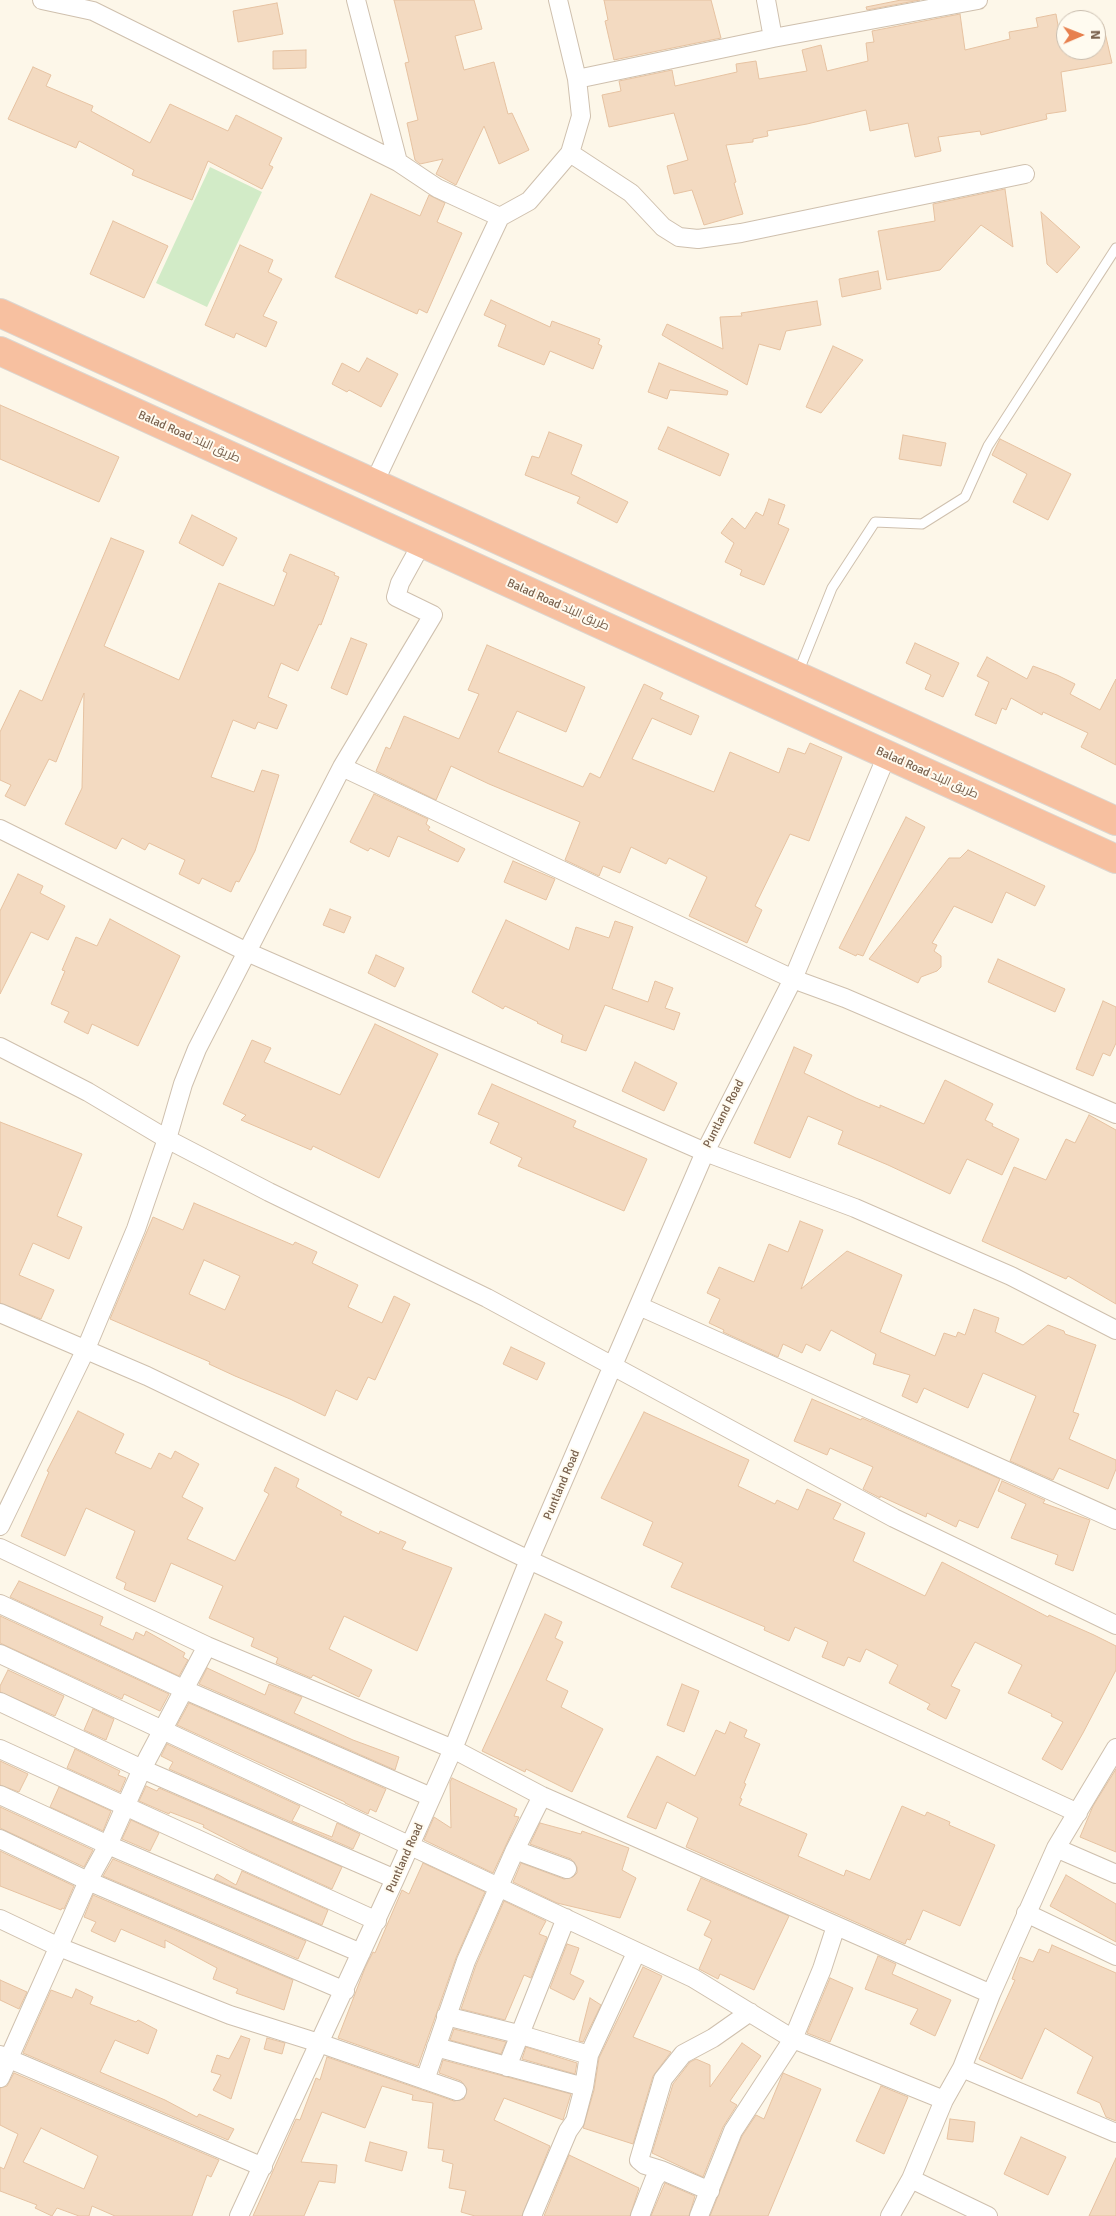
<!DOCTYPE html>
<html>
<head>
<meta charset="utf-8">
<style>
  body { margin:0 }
  #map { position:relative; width:1116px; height:2216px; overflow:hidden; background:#fdf7e9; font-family:Signika,sans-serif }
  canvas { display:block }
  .north { position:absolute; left:1056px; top:10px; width:50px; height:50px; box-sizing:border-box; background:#fffbf0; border:1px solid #c9bdae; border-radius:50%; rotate:89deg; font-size:14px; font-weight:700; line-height:20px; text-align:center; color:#78604c }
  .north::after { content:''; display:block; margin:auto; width:18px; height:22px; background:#e7804e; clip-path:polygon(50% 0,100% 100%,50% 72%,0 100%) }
</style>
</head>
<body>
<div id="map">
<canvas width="1116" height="2216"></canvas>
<div class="north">N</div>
</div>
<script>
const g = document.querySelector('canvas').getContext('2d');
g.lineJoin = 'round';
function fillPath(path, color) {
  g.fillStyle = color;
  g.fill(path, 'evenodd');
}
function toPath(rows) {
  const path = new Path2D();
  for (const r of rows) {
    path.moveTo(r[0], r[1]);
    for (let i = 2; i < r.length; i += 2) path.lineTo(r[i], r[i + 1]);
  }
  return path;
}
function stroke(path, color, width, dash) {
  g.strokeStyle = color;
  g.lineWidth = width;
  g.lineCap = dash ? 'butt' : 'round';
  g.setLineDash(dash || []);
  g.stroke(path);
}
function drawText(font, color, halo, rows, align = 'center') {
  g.font = font + ' Signika,Cairo,sans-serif';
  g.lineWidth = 4;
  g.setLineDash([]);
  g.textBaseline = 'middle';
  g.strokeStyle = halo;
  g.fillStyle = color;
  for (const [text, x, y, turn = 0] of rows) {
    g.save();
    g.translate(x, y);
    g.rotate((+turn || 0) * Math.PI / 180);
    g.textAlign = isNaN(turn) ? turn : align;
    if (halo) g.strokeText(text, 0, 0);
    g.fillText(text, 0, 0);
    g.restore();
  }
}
fillPath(toPath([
  [210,167,262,192,207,307,156,283]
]), '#d2ebc7');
const building = toPath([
  [394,0,474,0,482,29,455,36,464,70,494,62,508,114,512,113,529,150,499,164,484,126,456,185,436,174,443,159,420,164,415,160,407,123,418,120,405,63,409,62,394,0],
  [604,0,711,0,721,38,614,60,605,21,608,20,604,0],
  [901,0,920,0,867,10,866,7,901,0],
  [277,3,283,34,238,42,233,11,277,3],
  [960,14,965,50,1010,39,1009,32,1038,27,1036,18,1056,14,1059,31,1066,30,1066,50,1096,50,1096,25,1103,24,1112,63,1061,72,1066,111,1046,114,1047,119,981,135,980,131,938,137,941,151,915,157,908,123,870,131,866,110,807,124,767,131,768,136,753,139,753,142,726,145,736,182,734,183,743,214,704,225,692,190,674,194,667,166,688,160,674,113,609,127,602,95,621,91,619,81,672,70,675,86,737,72,736,64,756,61,759,79,807,71,802,50,821,45,827,71,868,61,866,43,874,42,872,31,960,14],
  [306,50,306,68,273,69,273,51,306,50],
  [33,67,51,75,46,86,93,106,91,111,150,143,170,104,228,131,236,115,282,138,269,165,273,167,262,189,208,161,192,200,132,175,134,170,79,141,76,148,8,119,33,67],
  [1005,189,1013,247,981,225,940,270,887,280,878,231,935,221,933,204,1005,189],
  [371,194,420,216,429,195,445,203,437,222,462,233,427,313,419,309,417,314,335,277,371,194],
  [1041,212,1080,247,1057,273,1047,264,1041,212],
  [113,221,168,246,144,298,90,274,113,221],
  [240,245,273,260,268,272,282,279,263,316,277,322,266,347,236,333,234,338,205,325,240,245],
  [878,271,881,289,842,297,839,279,878,271],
  [491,300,550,327,552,321,600,339,598,344,602,346,593,369,550,351,544,365,498,346,506,325,484,315,491,300],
  [817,301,821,325,786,331,780,350,759,344,747,385,662,335,667,324,723,349,720,317,742,316,741,313,817,301],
  [833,346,863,360,821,413,806,407,833,346],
  [367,358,398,374,381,407,349,390,347,392,332,384,342,363,359,372,367,358],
  [659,363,728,391,727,395,670,390,667,399,648,392,659,363],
  [0,405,119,457,99,502,0,459,0,405],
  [668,427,729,454,720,476,658,449,668,427],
  [549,432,582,445,571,474,628,502,617,523,577,503,580,497,525,475,532,456,539,458,549,432],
  [903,435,946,443,941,466,899,459,903,435],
  [1000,439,1071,474,1048,520,1013,502,1027,474,992,455,1000,439],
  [769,499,785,505,778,524,789,529,764,585,740,575,742,570,725,562,734,543,721,533,732,518,745,529,756,512,763,516,769,499],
  [192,515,237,538,223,566,179,543,192,515],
  [111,538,144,551,104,646,179,680,219,583,274,606,287,573,283,571,290,554,335,573,334,575,339,577,321,625,319,624,298,671,281,663,268,697,287,705,277,729,258,722,255,729,233,720,211,777,254,792,262,770,279,775,255,851,239,882,236,881,231,892,202,878,199,884,179,874,185,860,149,843,145,850,122,838,116,849,65,824,82,788,84,693,56,762,49,759,25,806,5,796,11,785,0,780,0,732,20,690,42,701,111,538],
  [351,638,367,644,347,695,331,688,351,638],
  [915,643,959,663,943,697,925,689,931,675,906,663,915,643],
  [487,645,585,687,566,732,517,711,498,752,583,787,590,773,600,778,644,684,663,693,660,699,699,716,691,735,652,718,632,759,714,792,730,752,779,773,788,748,805,754,810,743,842,757,809,841,790,834,755,906,762,910,747,943,689,916,707,877,669,858,666,864,631,847,620,873,603,866,599,876,565,860,580,822,489,784,451,766,436,800,376,771,386,747,390,749,404,716,459,739,479,694,468,690,487,645],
  [987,657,1027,679,1033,666,1057,675,1075,684,1070,694,1100,710,1116,679,1116,765,1081,747,1088,733,1043,712,1042,715,1011,698,1006,710,1002,708,996,724,975,715,989,682,977,676,987,657],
  [374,794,428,819,426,824,430,827,428,830,465,849,458,862,398,836,389,857,370,848,368,851,350,842,374,794],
  [906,817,925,827,863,956,857,954,856,956,839,948,906,817],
  [968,850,1045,886,1035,906,1006,892,992,923,954,906,932,943,937,945,934,951,941,956,941,967,937,971,921,977,918,983,869,959,949,858,960,858,968,850],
  [513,861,555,879,546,900,504,882,513,861],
  [18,874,43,886,40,893,65,906,48,940,31,932,0,994,0,911,18,874],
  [330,909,351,917,344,933,323,925,330,909],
  [110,919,180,956,138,1046,92,1024,88,1034,64,1022,69,1012,51,1004,65,971,62,970,76,937,97,946,110,919],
  [506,920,569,950,576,927,609,938,615,921,633,927,612,989,648,1002,655,981,673,988,665,1008,680,1013,674,1030,605,1005,586,1051,561,1042,563,1035,537,1023,538,1022,505,1006,503,1009,472,992,506,920],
  [376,955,404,968,395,987,368,973,376,955],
  [998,959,1065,989,1055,1012,988,982,998,959],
  [1103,1001,1116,1007,1116,1043,1110,1056,1103,1053,1093,1076,1076,1069,1103,1001],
  [375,1024,438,1054,379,1178,313,1146,311,1150,241,1120,246,1115,223,1104,252,1040,271,1048,264,1062,340,1095,375,1024],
  [794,1047,812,1055,804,1073,856,1098,880,1108,880,1105,924,1124,945,1080,993,1104,985,1120,993,1124,992,1126,1019,1139,1002,1175,967,1159,950,1194,888,1165,838,1144,843,1131,808,1116,790,1158,754,1143,794,1047],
  [635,1062,677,1083,664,1111,622,1091,635,1062],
  [492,1084,576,1121,573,1127,647,1159,624,1211,518,1166,522,1158,490,1143,499,1123,478,1114,492,1084],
  [1089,1115,1116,1130,1116,1304,1068,1276,1066,1279,982,1241,1014,1167,1046,1180,1066,1139,1075,1143,1089,1115],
  [0,1122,82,1154,57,1216,82,1227,69,1259,33,1243,19,1275,54,1290,41,1319,0,1303,0,1122],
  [194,1203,293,1245,295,1242,317,1252,312,1263,358,1285,348,1307,382,1323,394,1296,410,1304,375,1380,368,1377,357,1400,336,1390,325,1416,290,1399,235,1376,209,1364,210,1362,110,1319,153,1217,183,1230,194,1203],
  [204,1260,240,1276,225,1310,189,1294,204,1260],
  [800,1221,823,1230,801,1289,847,1251,902,1275,880,1332,935,1356,944,1333,956,1337,958,1332,965,1335,974,1309,999,1318,995,1332,1023,1345,1048,1325,1064,1331,1065,1334,1096,1345,1073,1412,1079,1414,1069,1439,1116,1460,1116,1469,1108,1489,1059,1468,1053,1480,1010,1461,1036,1396,983,1373,968,1408,924,1388,917,1403,902,1396,910,1375,873,1364,876,1354,831,1330,820,1351,806,1344,802,1353,783,1344,778,1357,723,1332,724,1330,709,1323,720,1299,707,1293,719,1267,754,1282,769,1244,788,1252,800,1221],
  [511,1347,545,1363,537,1380,503,1364,511,1347],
  [812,1399,861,1420,862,1418,1000,1479,978,1528,959,1520,956,1527,927,1513,926,1517,880,1496,880,1498,863,1489,873,1467,830,1448,827,1455,794,1441,812,1399],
  [78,1411,124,1434,115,1453,151,1469,159,1453,171,1459,175,1451,199,1464,182,1497,203,1508,187,1539,235,1561,269,1494,264,1491,275,1467,299,1479,296,1487,342,1512,340,1515,379,1534,380,1531,406,1542,402,1549,452,1568,417,1651,344,1616,329,1649,372,1670,359,1697,313,1675,311,1678,276,1663,278,1658,251,1646,254,1638,209,1618,223,1586,171,1563,155,1602,124,1589,126,1583,116,1578,135,1531,86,1508,65,1556,21,1536,49,1472,47,1471,78,1411],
  [644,1412,749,1460,738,1486,775,1504,777,1500,798,1510,807,1489,841,1504,833,1519,865,1533,853,1561,925,1596,942,1562,1048,1617,1049,1615,1094,1635,1116,1646,1116,1670,1083,1733,1062,1770,1042,1759,1063,1722,1051,1716,1052,1714,1008,1693,1022,1665,975,1642,951,1686,960,1690,946,1719,927,1709,930,1704,889,1683,898,1665,866,1649,860,1662,848,1657,844,1666,822,1657,828,1642,795,1627,789,1641,764,1630,765,1627,671,1587,683,1563,643,1545,653,1522,601,1498,644,1412],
  [1002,1481,1045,1500,1043,1503,1090,1520,1073,1571,1055,1564,1058,1555,1011,1538,1026,1504,998,1491,1002,1481],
  [19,1581,103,1617,100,1625,133,1640,136,1632,144,1636,146,1631,185,1653,183,1657,188,1660,179,1676,10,1597,19,1581],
  [545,1614,562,1622,555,1638,563,1642,546,1680,568,1691,561,1707,603,1729,572,1792,526,1769,525,1772,482,1751,545,1614],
  [0,1616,169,1694,160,1711,124,1694,122,1699,0,1643,0,1616],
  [207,1668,265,1695,269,1684,302,1697,294,1713,353,1740,399,1757,395,1770,199,1684,207,1668],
  [8,1670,64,1696,55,1716,0,1692,0,1686,8,1670],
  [682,1684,699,1691,684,1732,667,1725,682,1684],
  [189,1703,386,1789,376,1812,370,1809,368,1814,345,1803,345,1802,177,1725,189,1703],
  [93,1709,114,1719,106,1740,84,1730,93,1709],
  [730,1722,747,1730,744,1737,760,1744,744,1783,746,1784,740,1798,742,1799,739,1805,807,1834,798,1856,844,1876,846,1870,870,1880,902,1806,925,1816,927,1812,950,1822,949,1825,995,1845,960,1926,923,1910,910,1940,907,1939,905,1944,686,1847,698,1818,667,1802,656,1829,627,1817,657,1756,695,1776,716,1730,725,1734,730,1722],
  [167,1744,300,1806,292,1821,332,1837,337,1823,360,1834,353,1849,169,1769,173,1762,161,1756,167,1744],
  [75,1749,120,1771,118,1775,126,1778,120,1792,67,1768,75,1749],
  [0,1761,28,1774,19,1792,0,1785,0,1761],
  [1116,1769,1116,1852,1080,1837,1093,1806,1116,1769],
  [452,1778,517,1809,514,1816,519,1817,493,1873,424,1840,434,1817,451,1828,450,1782,452,1778],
  [146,1786,157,1791,159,1788,342,1867,332,1889,251,1852,203,1827,204,1825,170,1812,169,1814,139,1801,146,1786],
  [59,1787,111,1811,103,1831,50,1807,59,1787],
  [0,1807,93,1850,84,1867,0,1828,0,1807],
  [131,1820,159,1833,150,1851,122,1839,131,1820],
  [540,1823,581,1834,582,1831,629,1848,622,1870,636,1878,620,1918,557,1903,513,1882,521,1863,564,1879,573,1877,577,1873,577,1867,571,1859,530,1844,540,1823],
  [0,1851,74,1886,64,1909,62,1908,61,1910,0,1886,0,1851],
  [113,1859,306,1941,298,1959,103,1876,113,1859],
  [423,1863,485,1892,456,1958,418,2066,338,2038,365,1968,373,1952,375,1953,402,1890,409,1894,423,1863],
  [242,1871,328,1910,322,1925,214,1879,217,1874,236,1885,242,1871],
  [1066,1875,1116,1904,1116,1942,1050,1906,1066,1875],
  [701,1878,789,1916,754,1990,720,1974,718,1979,699,1969,712,1939,704,1935,711,1921,687,1910,701,1878],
  [93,1895,293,1980,284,2010,236,1993,238,1989,213,1979,217,1968,165,1940,165,1948,121,1929,115,1942,91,1931,96,1922,84,1917,93,1895],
  [504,1901,546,1921,539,1934,547,1937,531,1978,524,1975,505,2020,461,2009,476,1965,504,1901],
  [567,1944,579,1948,570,1974,584,1981,574,2000,550,1988,567,1944],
  [1052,1945,1116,1973,1116,2121,1106,2117,1100,2103,1077,2093,1093,2057,1045,2028,1022,2079,979,2059,1015,1980,1012,1979,1020,1957,1033,1962,1039,1949,1049,1953,1052,1945],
  [878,1956,896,1964,892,1974,951,2000,935,2036,910,2024,918,2009,865,1989,878,1956],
  [643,1967,662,1976,633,2037,671,2052,653,2076,633,2144,583,2128,594,2090,599,2058,643,1967],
  [830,1978,853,1988,830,2042,807,2033,830,1978],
  [0,1980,27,1992,19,2009,0,2000,0,1980],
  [76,1989,93,1997,90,2004,136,2022,138,2020,157,2030,148,2054,115,2040,100,2072,165,2100,197,2117,199,2114,234,2129,228,2140,23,2053,51,1990,72,1998,76,1989],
  [590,1998,601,2005,583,2042,579,2041,590,1998],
  [454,2029,506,2042,501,2054,450,2040,454,2029],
  [241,2036,250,2039,231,2099,213,2090,221,2075,211,2072,217,2055,229,2059,241,2036],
  [267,2038,285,2043,282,2054,264,2049,267,2038],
  [742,2043,761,2056,730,2101,737,2105,723,2127,703,2177,652,2153,673,2084,690,2062,696,2059,710,2065,710,2087,742,2043],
  [526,2047,577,2063,575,2074,522,2059,526,2047],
  [327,2057,454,2101,464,2099,467,2089,461,2081,439,2073,443,2060,571,2094,563,2120,504,2098,494,2120,550,2146,522,2216,475,2216,461,2212,466,2191,449,2188,453,2164,442,2161,444,2150,428,2148,433,2103,412,2100,413,2095,382,2086,365,2128,322,2112,301,2162,337,2165,335,2183,319,2181,304,2216,253,2216,296,2119,300,2120,316,2078,320,2080,327,2057],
  [14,2073,219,2160,211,2177,207,2175,192,2216,115,2216,92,2206,89,2216,79,2216,57,2208,52,2216,35,2208,37,2205,0,2191,0,2167,4,2169,18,2134,0,2125,0,2088,7,2086,14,2073],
  [41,2128,98,2156,84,2189,23,2162,41,2128],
  [783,2073,821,2089,768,2216,710,2216,742,2136,756,2115,764,2119,783,2073],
  [881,2086,908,2097,884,2154,856,2141,881,2086],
  [950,2119,975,2122,973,2142,947,2139,950,2119],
  [1021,2137,1066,2157,1048,2195,1004,2174,1021,2137],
  [370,2142,407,2152,402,2171,365,2161,370,2142],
  [569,2155,639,2188,630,2216,544,2216,569,2155],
  [1116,2158,1116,2216,1089,2216,1116,2158],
  [665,2183,695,2196,689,2216,651,2216,665,2183]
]);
fillPath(building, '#f3dac1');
stroke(building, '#e6c2a1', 1);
const lane = toPath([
  [798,673,832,588,875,522,922,524,965,497,988,446,1116,248]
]);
const street = toPath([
  [42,0,93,11,398,162,437,188,500,217],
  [356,0,398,162],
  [766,0,773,38],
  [577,79,773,38,978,0],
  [570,153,631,193,663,227,679,237,698,239,741,233,1025,174],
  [374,483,500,217,529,201,570,153,581,116,577,79,558,0],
  [342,767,793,979,845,998,1116,1114],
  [0,829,247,952,705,1152,855,1208,1011,1276,1116,1330],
  [0,1047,88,1092,167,1139,269,1192,487,1298,894,1518,1116,1625],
  [639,1306,1116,1520],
  [0,1313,147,1376,529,1560,1078,1813],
  [0,1526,85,1351,136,1229,167,1139,183,1084,197,1049,342,767,433,615,396,597,400,583,422,543],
  [0,1548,207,1646,453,1749,542,1796,991,1994],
  [0,1604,183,1689,431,1797],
  [0,1654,693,1978,793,2039,944,2100],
  [0,1702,142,1769,395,1879],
  [0,1749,377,1921],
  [0,1795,108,1845,361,1953],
  [0,1839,88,1881,345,1991],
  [1056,1848,1116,1874],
  [515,1850,567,1869],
  [1026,1913,1116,1956],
  [0,1919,59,1947,230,2015,319,2043,457,2091],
  [446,2016,518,2034,589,2055],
  [436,2047,584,2087],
  [0,2055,263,2167],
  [507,2067,566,1918],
  [962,2068,1116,2133],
  [0,2078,88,1881,108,1845,142,1769,207,1646],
  [425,2080,466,1961,515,1850,542,1796],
  [661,2170,710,2191],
  [911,2179,988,2216],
  [239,2216,395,1879,453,1749,529,1560,705,1152,793,979,887,755],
  [532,2216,568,2131,575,2121,584,2087,589,2055,636,1953],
  [640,2216,654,2180,661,2170,645,2165,639,2160,663,2079,683,2054,713,2038,750,2012],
  [699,2216,733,2131,793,2039,822,1969,836,1926],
  [890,2216,911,2179,944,2100,962,2068,991,1994,1056,1848,1116,1748]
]);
const highway = toPath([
  [0,313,1116,821],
  [0,351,1116,859]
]);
stroke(lane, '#cfc0ae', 11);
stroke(street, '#cfc0ae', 20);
stroke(highway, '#dcd6d0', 30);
stroke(lane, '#fff', 9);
stroke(street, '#fff', 18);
stroke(highway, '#f7c0a0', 28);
drawText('12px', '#78604c', '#fffbf0', [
  ["Balad Road طريق البلد",189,437,24],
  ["Balad Road طريق البلد",558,605,24],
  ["Balad Road طريق البلد",927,773,24],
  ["Puntland Road",724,1114,-63],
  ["Puntland Road",562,1485,-67],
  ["Puntland Road",405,1858,-66]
]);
</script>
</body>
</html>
